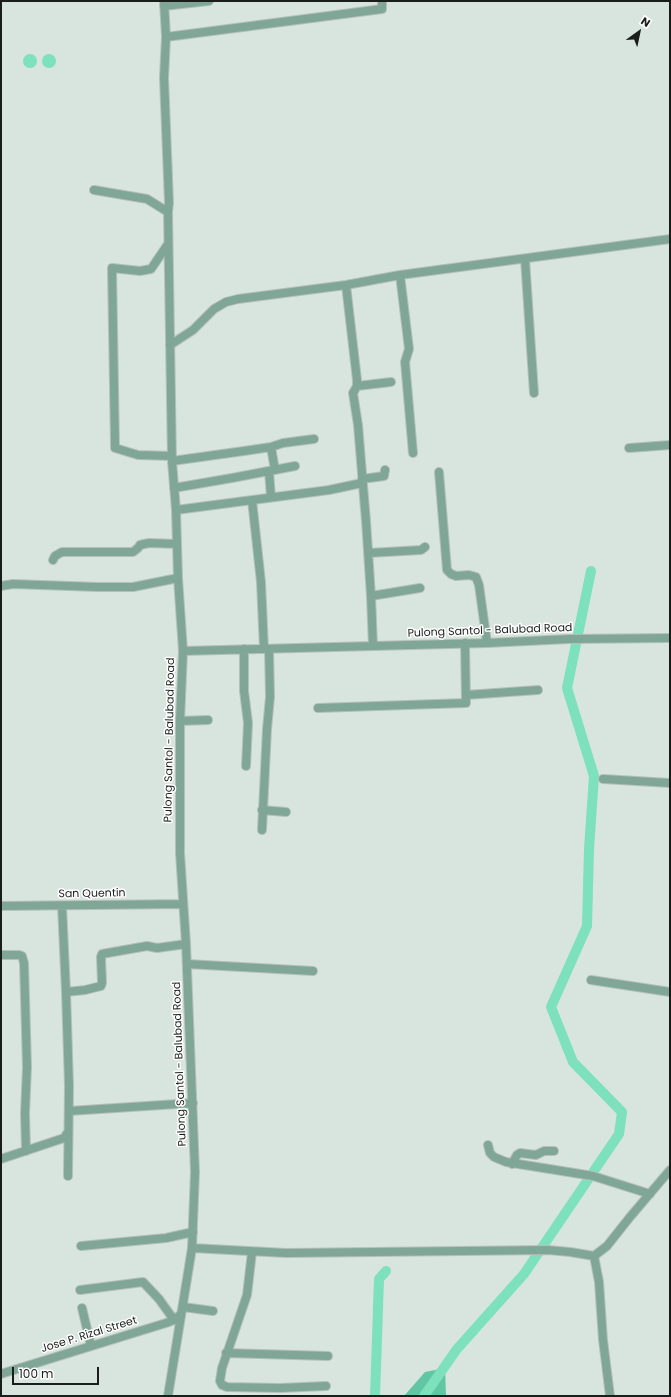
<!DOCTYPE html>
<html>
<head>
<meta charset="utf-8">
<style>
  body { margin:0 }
  #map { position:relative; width:671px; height:1397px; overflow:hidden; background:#d8e4de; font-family:Poppins,sans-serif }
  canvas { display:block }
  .frame { position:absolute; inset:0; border:2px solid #191e1c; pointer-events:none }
  .north { position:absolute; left:619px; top:12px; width:40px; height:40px; -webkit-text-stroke:3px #fff; paint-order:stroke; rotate:33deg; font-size:11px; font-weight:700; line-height:16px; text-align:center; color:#191e1c }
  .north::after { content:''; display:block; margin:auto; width:14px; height:18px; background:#191e1c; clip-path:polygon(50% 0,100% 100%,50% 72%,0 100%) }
  .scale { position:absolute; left:12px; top:1367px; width:87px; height:18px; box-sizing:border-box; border:2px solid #191e1c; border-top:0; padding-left:5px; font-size:12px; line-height:14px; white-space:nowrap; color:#191e1c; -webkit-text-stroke:3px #fff; paint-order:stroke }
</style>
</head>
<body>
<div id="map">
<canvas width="671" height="1397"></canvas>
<div class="frame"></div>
<div class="north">N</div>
<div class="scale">100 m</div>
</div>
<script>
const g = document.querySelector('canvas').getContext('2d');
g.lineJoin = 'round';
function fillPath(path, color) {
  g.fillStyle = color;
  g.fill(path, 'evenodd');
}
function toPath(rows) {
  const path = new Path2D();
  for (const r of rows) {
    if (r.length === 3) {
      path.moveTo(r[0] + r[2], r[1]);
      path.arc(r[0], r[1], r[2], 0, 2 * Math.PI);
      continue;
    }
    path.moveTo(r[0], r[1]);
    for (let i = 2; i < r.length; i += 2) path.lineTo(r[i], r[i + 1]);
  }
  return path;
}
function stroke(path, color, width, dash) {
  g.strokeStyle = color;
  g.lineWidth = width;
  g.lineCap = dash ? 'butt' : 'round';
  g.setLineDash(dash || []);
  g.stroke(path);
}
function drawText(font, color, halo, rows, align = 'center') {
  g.font = font + ' Poppins,sans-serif';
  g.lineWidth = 3;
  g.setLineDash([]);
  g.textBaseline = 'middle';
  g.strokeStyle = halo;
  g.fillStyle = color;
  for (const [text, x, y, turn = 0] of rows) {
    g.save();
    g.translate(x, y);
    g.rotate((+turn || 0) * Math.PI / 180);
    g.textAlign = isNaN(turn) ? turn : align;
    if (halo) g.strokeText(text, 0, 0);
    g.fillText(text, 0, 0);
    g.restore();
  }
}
fillPath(toPath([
  [445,1368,446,1396,404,1396,425,1372]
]), '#61c6a3');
fillPath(toPath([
  [30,61,7],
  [49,61,7]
]), '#7ce1bc');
stroke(toPath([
  [375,1396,379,1279,386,1271],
  [424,1396,457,1349,524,1274,619,1134,622,1112,573,1062,551,1007,587,926,589,849,594,776,567,688,591,571]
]), '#7ce1bc', 10);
const minor = toPath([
  [164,1,166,37,164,78,169,203,168,212,172,461,176,510,178,578,183,651,180,721,180,853,186,944,195,1172,192,1248,168,1396],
  [164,6,209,1],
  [166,37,382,9,382,1],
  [94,190,147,199,168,212],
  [168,244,151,269,140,271,112,268,115,446,115,448,138,455,172,456],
  [525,259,534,393],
  [400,275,409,349,405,362,413,453],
  [346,285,357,380,357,386,353,393,358,425,366,521,371,596,373,646],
  [170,345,193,330,214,309,226,302,238,299,346,285,400,275,670,239],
  [357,386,391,382],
  [271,447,275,470],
  [629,448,670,445],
  [172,461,244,451,271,447,283,443,314,439],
  [269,471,271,497],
  [439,472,447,570,451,574,456,576,469,575,476,577,479,585,487,643],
  [362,479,384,476,385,470],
  [174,488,232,478,295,466],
  [252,500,261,582,264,649],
  [176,510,329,490,362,483],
  [369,553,421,550,425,547],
  [53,560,55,556,62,552,133,552,138,548,140,545,149,543,177,544],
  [1,586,13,584,97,587,133,587,178,578],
  [371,596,420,588],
  [244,649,244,691,248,723,246,766],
  [183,651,487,643,569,639,670,638],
  [466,695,538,690],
  [318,708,466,703,465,643],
  [180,721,208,720],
  [603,779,670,783],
  [262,810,286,812],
  [262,830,267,729,270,697,269,649],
  [1,906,183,904],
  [62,906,66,992,69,1086,68,1176],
  [1,955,19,955,22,956,24,963,27,1067,25,1113,26,1151],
  [187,964,313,971],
  [591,980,670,992],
  [66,992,85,990,101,986,102,983,101,957,102,954,147,946,157,948,186,944],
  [69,1111,193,1103],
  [488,1145,490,1153,494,1157,506,1162,593,1176,650,1194],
  [1,1159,64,1138,68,1132],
  [512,1164,517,1155,520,1153,536,1155,544,1151,554,1151],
  [81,1246,166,1238,193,1232],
  [192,1248,286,1253,548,1250,570,1252,594,1256,607,1246,630,1217,670,1170],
  [252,1252,247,1295,222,1368,220,1381,222,1385,227,1387,280,1388,326,1386],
  [594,1256,599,1282,603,1340,610,1396],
  [80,1290,143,1282,159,1299,174,1320],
  [183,1307,213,1311],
  [82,1308,91,1346],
  [226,1353,328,1356],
  [1,1374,166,1323,174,1320,181,1314]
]);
stroke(minor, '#b6c0bb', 10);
stroke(minor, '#7fa696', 8);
drawText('11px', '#191e1c', '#fff', [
  ["Pulong Santol - Balubad Road",490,631,-2],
  ["Pulong Santol - Balubad Road",170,740,-89],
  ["San Quentin",92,894,-1],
  ["Pulong Santol - Balubad Road",180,1064,-92],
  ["Jose P. Rizal Street",89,1335,-17]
]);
</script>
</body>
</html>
